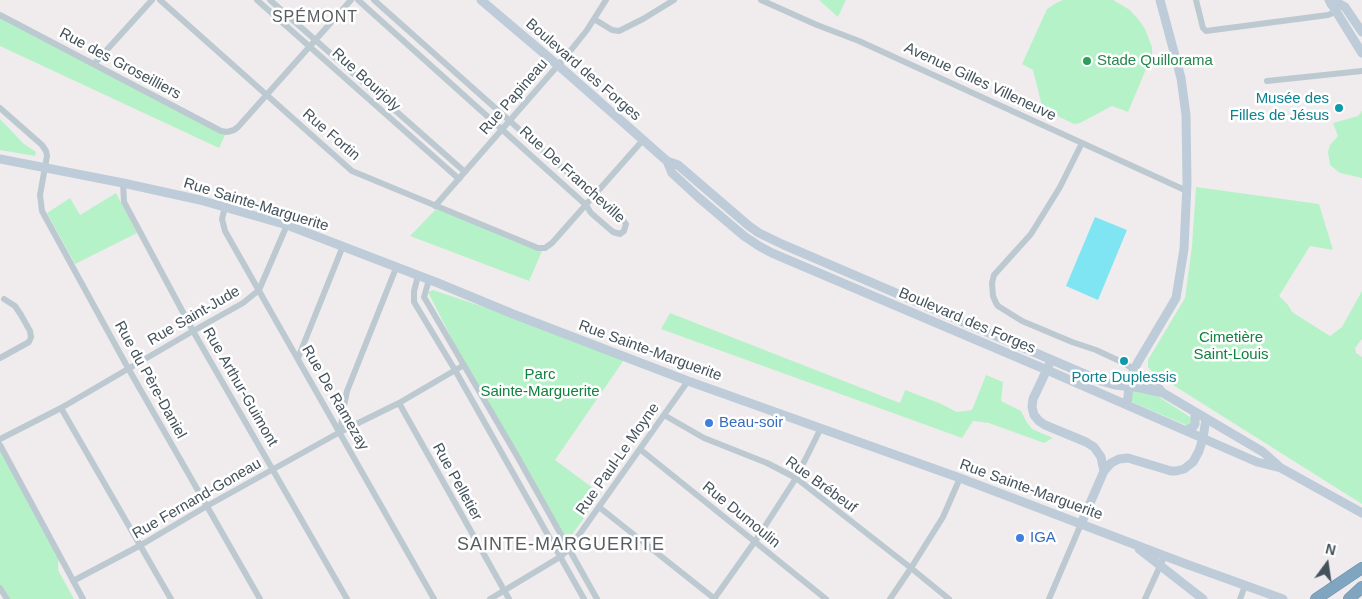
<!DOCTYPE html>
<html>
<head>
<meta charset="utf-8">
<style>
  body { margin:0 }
  #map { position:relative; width:1362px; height:599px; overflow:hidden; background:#f0eced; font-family:Helvetica,sans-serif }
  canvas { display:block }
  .north { position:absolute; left:1302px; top:539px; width:50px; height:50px; -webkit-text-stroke:4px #fff; paint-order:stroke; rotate:14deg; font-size:14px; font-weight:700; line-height:20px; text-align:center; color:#44525c }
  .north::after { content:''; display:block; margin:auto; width:18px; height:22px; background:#44525c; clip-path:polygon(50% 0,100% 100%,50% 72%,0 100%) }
</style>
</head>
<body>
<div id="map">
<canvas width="1362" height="599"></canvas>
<div class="north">N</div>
</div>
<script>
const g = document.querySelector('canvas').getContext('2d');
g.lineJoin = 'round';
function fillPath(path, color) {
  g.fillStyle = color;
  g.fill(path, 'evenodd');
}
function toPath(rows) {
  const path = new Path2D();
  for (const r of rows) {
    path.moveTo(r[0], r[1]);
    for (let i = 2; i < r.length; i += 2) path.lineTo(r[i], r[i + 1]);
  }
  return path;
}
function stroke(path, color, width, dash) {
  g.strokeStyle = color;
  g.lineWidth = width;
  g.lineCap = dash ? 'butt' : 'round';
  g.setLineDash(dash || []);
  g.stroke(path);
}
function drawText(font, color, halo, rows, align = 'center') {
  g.font = font + ' Helvetica,sans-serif';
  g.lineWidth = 5;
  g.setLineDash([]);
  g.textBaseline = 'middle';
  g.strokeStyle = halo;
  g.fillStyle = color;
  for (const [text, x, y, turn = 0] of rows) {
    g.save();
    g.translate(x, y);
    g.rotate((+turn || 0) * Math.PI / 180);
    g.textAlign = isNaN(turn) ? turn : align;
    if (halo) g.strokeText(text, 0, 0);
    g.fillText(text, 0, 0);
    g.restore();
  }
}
fillPath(toPath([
  [819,0,846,0,838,17],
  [1063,0,1113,0,1130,10,1139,20,1145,29,1152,47,1152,55,1128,112,1112,106,1080,123,1074,124,1045,110,1042,106,1033,70,1022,64,1047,9,1056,3],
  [0,12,227,131,219,148,0,46],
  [1362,111,1362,178,1340,173,1330,165,1328,152,1330,145,1338,136,1333,123,1358,116],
  [0,119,24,144,36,152,35,156,0,150],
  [1196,187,1319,204,1333,250,1310,246,1279,296,1288,305,1292,312,1330,336,1342,327,1362,291,1362,339,1355,348,1356,353,1362,357,1362,504,1154,373,1148,367,1148,360,1185,298,1192,246],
  [116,193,137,233,75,264,47,213,70,198,80,215],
  [439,206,543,249,529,281,410,236],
  [433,290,577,338,626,357,555,460,601,494,566,543,465,365,428,292],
  [670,313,900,403,905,390,939,403,957,412,972,410,986,375,1003,382,1001,401,1021,411,1026,421,1032,429,1053,438,1044,443,989,423,973,421,962,438,661,329],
  [1132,392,1145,392,1159,397,1187,415,1194,420,1188,426,1134,403,1132,401],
  [0,445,59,551,58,570,74,599,6,599,0,589]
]), '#b6f2c8');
fillPath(toPath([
  [1095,217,1127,230,1098,300,1066,286]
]), '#7fe5f3');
const highway = toPath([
  [1316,599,1362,568],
  [1349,599,1362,587]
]);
stroke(highway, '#6b90ac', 12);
stroke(toPath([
  [160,0,352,171,538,248,545,248,552,243,643,140],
  [257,0,459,179],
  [270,0,465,172],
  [358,0,586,205,591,213,613,232,620,234,624,231,626,224,623,220,594,196,374,0],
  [761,0,817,25,859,41,1187,191],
  [1196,0,1203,28,1206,31,1328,15,1335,12],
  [0,15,221,131,227,132,234,130,238,127,351,0],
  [594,19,612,30,619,31,643,19,674,0],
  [94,64,152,0],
  [1267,81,1362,71],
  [0,108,42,145,46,151,47,156,40,195,42,211,128,368,260,599],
  [1082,143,1060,187,1031,234,994,275,992,283,993,296,996,303,998,306,1022,321,1072,342,1096,350,1126,364,1134,370],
  [123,183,124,202,193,331,347,599],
  [435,206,567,55,587,30,606,0],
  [225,207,222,219,225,231,434,599],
  [418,276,414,291,414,302,455,370,584,599],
  [429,280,424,297,517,456,597,599],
  [0,358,29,342,31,337,30,331,21,315,15,306,4,299],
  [298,358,343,246],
  [399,403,509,599],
  [61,408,171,599],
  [664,415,704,438,767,463,796,478,911,568,949,599],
  [340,432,344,406,347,391,396,268],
  [0,439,61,408,193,331,243,303,259,290,287,225],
  [0,445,83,599],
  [641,450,826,599],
  [599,507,715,599],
  [73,581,141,545,207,506,340,432,399,403,464,365],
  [0,588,7,599],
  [490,599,560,557,569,549,688,381],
  [714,599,758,537,796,478,821,428],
  [890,599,911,568,943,517,960,478],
  [1049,599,1081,524],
  [1145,599,1165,555],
  [1240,599,1245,586]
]), '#bcc9d1', 6);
stroke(toPath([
  [481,0,567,73,667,161,678,165,749,226,759,233,784,245,1101,381,1115,385,1141,388,1163,393,1263,452,1281,468],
  [1329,0,1362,53],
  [1331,4,1338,3,1345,7,1362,32],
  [0,159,123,183,200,200,287,225,438,283,513,314,688,381,960,478,1186,564,1283,599],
  [667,161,672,173,698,197,744,236,759,246,772,253,1047,370,1257,462,1281,468,1362,513],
  [1049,365,1033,399,1032,407,1034,415,1039,421,1045,425,1086,442,1094,447,1101,457,1104,471],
  [1134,370,1154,383,1163,393],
  [1127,405,1130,378,1138,362,1176,298,1184,249,1187,183,1186,115,1181,78,1160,0],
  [1187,430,1193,427,1195,424,1195,412],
  [1081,524,1104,471,1111,463,1119,459,1128,458,1171,471,1176,471,1184,469,1193,462,1199,451,1203,438,1206,419],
  [1139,549,1203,599]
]), '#bdccd8', 9);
stroke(highway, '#80a5c0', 11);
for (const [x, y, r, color] of [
  [1087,61,5,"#2e9e5b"],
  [1339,108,5,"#0f9aa8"],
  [1124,361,5,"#0f9aa8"],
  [709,423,5,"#3f7fe0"],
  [1020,538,5,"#3f7fe0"]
]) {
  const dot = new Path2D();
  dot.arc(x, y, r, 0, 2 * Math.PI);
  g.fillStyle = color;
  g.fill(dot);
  stroke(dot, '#fff', 2);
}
drawText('15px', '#27864d', '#fff', [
  ["Stade Quillorama",1097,61]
], 'left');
drawText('15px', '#44525c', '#fff', [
  ["Rue des Groseilliers",120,64,28],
  ["Boulevard des Forges",583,70,41],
  ["Rue Bourjoly",366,80,42],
  ["Avenue Gilles Villeneuve",980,82,25],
  ["Rue Papineau",514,97,-49],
  ["Rue Fortin",331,135,41],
  ["Rue De Francheville",572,175,42],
  ["Rue Sainte-Marguerite",256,205,17],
  ["Rue Saint-Jude",194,316,-30],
  ["Boulevard des Forges",967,321,23],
  ["Rue Sainte-Marguerite",650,351,20],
  ["Rue du Père-Daniel",150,380,61],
  ["Rue Arthur-Guimont",240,387,60],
  ["Rue De Ramezay",335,398,60],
  ["Rue Paul-Le Moyne",618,459,-55],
  ["Rue Pelletier",457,482,61],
  ["Rue Brébeuf",821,485,36],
  ["Rue Sainte-Marguerite",1031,490,20],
  ["Rue Fernand-Goneau",197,499,-30],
  ["Rue Dumoulin",741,515,39]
]);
drawText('15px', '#0d838f', '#fff', [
  ["Musée des",1329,99],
  ["Filles de Jésus",1329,116],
  ["Porte Duplessis",1124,378,"center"]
], 'right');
drawText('15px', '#0f823e', '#fff', [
  ["Cimetière",1231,338],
  ["Saint-Louis",1231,355],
  ["Parc",540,375],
  ["Sainte-Marguerite",540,392]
]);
drawText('15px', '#366cbe', '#fff', [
  ["Beau-soir",719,423],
  ["IGA",1030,538]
], 'left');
g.letterSpacing = '1px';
drawText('16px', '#595e62', '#fff', [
  ["SPÉMONT",315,18]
]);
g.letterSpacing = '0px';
g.letterSpacing = '1px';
drawText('18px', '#595e62', '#fff', [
  ["SAINTE-MARGUERITE",561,545]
]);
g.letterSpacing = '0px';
</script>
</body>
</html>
